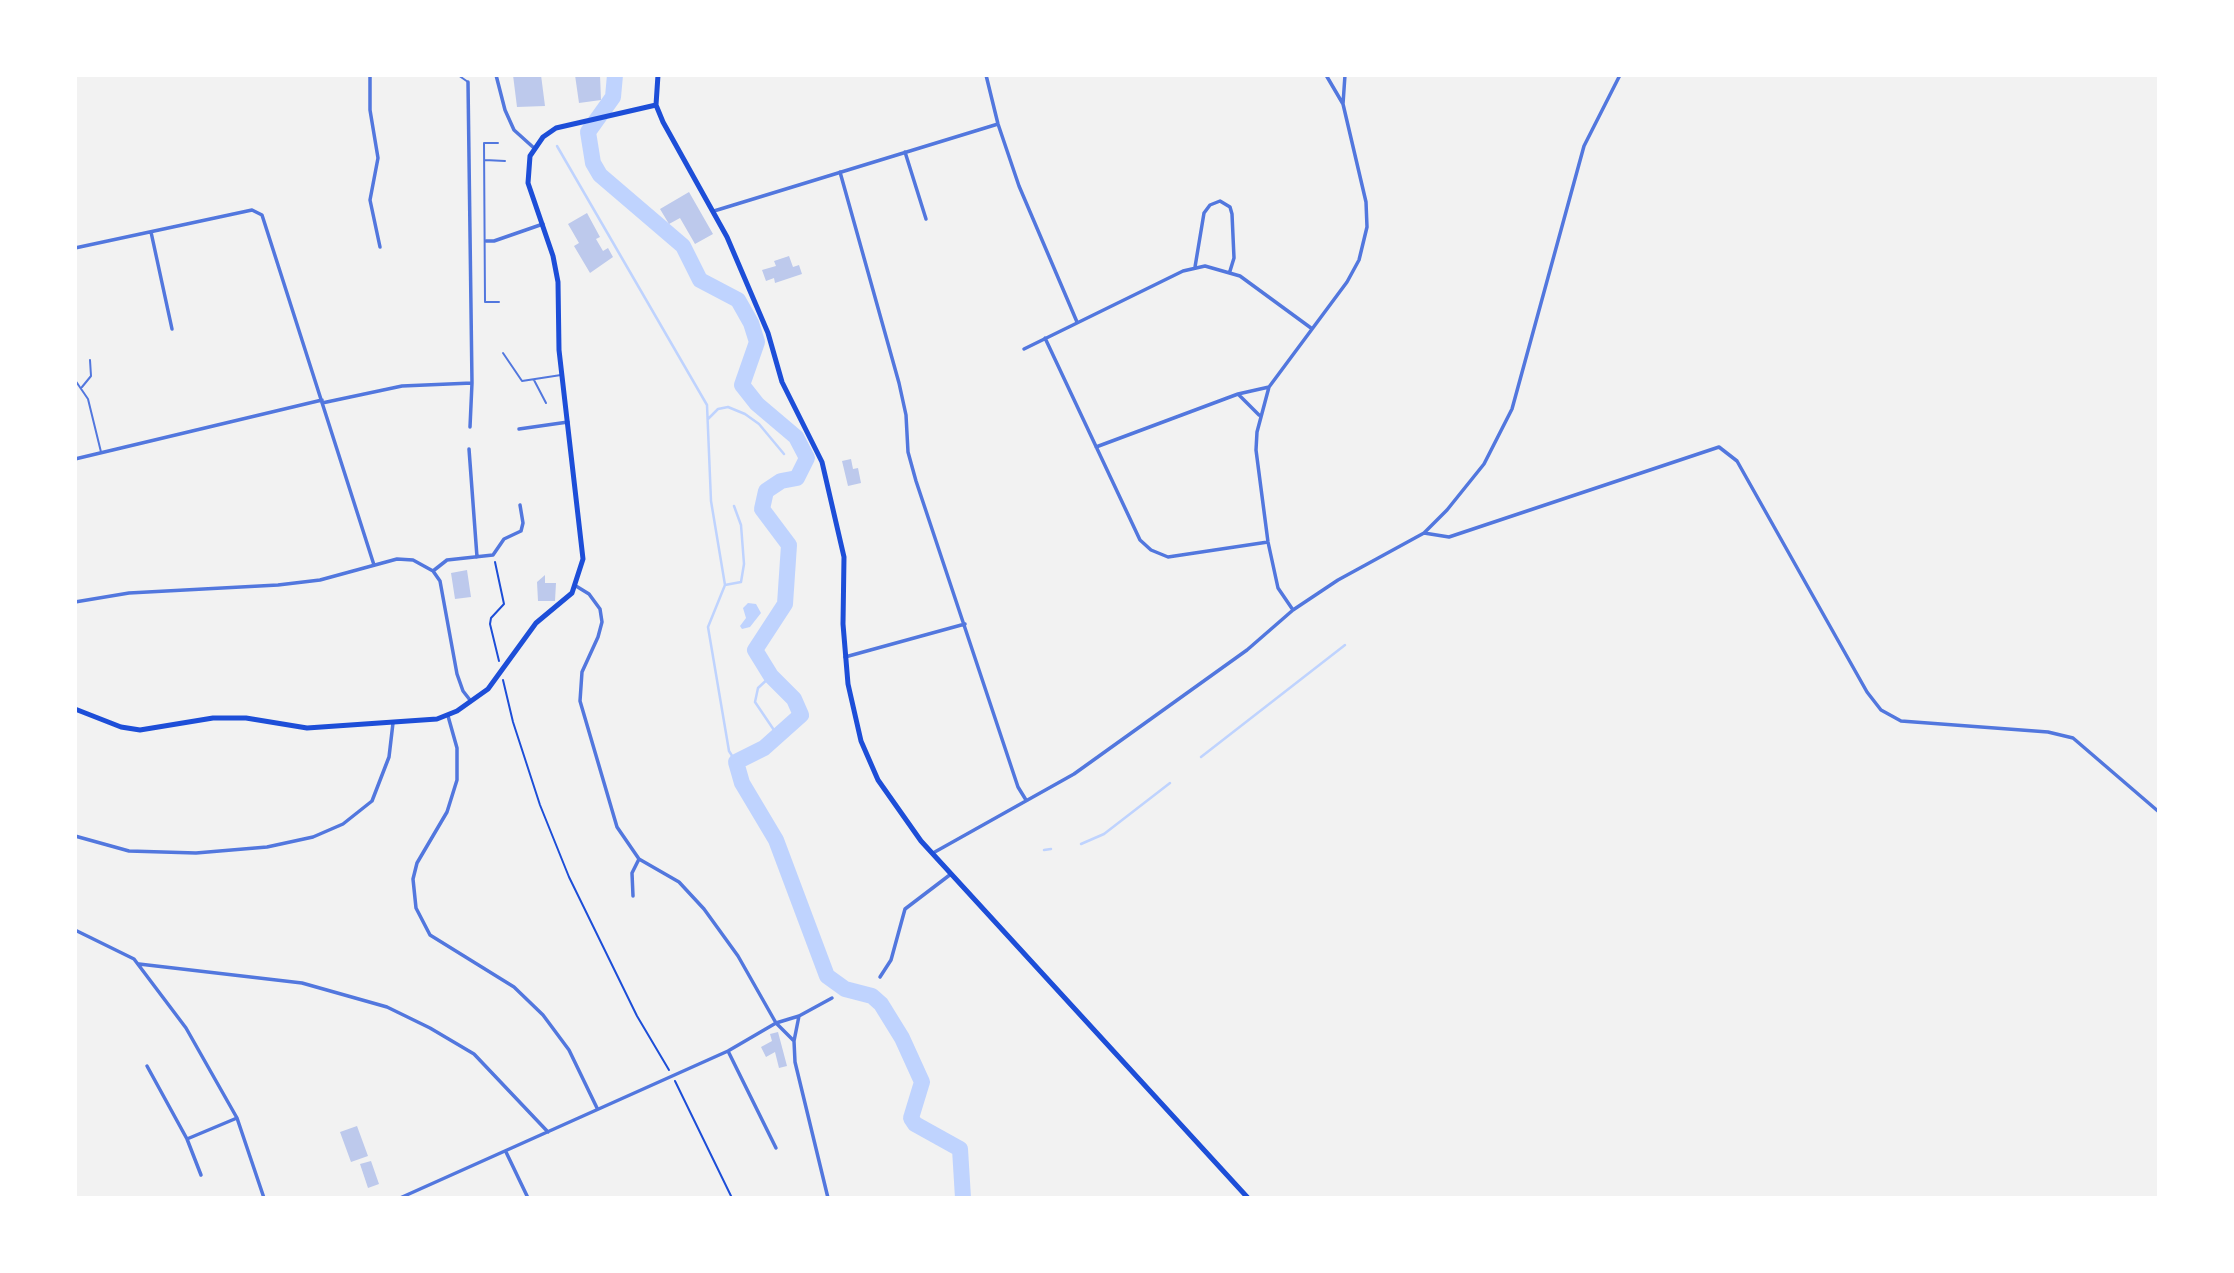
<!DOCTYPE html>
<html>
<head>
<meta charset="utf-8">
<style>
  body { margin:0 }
  #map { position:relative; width:2234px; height:1273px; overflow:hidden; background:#f2f2f2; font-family:"Noto Sans",sans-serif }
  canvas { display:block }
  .frame { position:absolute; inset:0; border:77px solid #fff; pointer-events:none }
</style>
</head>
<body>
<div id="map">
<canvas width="2234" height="1273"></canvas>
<div class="frame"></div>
</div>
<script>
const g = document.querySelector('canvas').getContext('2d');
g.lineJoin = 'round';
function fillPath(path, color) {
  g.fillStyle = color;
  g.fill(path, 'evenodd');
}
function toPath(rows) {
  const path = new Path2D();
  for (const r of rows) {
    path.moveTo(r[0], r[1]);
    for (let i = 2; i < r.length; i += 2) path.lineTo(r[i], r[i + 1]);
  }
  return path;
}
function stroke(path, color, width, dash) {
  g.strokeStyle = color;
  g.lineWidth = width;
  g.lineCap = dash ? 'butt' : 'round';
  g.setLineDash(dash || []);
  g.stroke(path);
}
fillPath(toPath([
  [748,603,756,604,761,613,750,627,742,629,740,626,746,618,743,608]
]), '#bfd3fe');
stroke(toPath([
  [557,146,707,405,711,501,725,585,708,627,729,751,736,762],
  [708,419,718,409,728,407,745,414,759,424,784,454],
  [725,585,741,582,744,564,741,525,734,506],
  [771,676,758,688,755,702,778,736],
  [1201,757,1345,645],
  [1081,844,1104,834,1170,783],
  [1044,850,1051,849]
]), '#bfd3fe', 2.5);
stroke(toPath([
  [615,75,613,97,588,132,593,163,600,175,683,246,700,280,738,300,751,323,757,342,742,385,757,404,796,437,807,458,797,478,781,481,766,491,762,509,789,545,785,604,755,650,771,676,794,699,801,715,764,748,736,762,742,783,776,840,827,976,845,989,872,996,881,1004,902,1038,922,1082,911,1118,915,1124,960,1149,963,1198]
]), '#bfd3fe', 16);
fillPath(toPath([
  [513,75,541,75,545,106,517,107],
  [575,75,600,75,601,100,579,103],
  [689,192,713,234,695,244,680,218,669,224,660,209],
  [587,213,600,237,596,239,603,251,608,248,613,257,590,273,574,246,579,243,568,224],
  [789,256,793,267,799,265,802,274,775,283,774,278,766,281,762,270,776,266,774,261],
  [851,459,853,469,858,468,861,483,848,486,842,461],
  [467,570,471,597,455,599,451,573],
  [545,575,545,583,556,583,555,601,538,601,537,582],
  [778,1032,787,1066,779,1068,775,1052,766,1057,761,1047,772,1041,770,1034],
  [357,1126,368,1156,351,1162,340,1132],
  [371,1161,379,1184,368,1188,360,1164]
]), '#bdc9ec');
stroke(toPath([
  [495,562,504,604,491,618,490,624,499,661],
  [503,680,513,722,540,805,569,877,637,1016,669,1070],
  [675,1081,732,1198]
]), '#1d4ed8', 2);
stroke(toPath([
  [458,75,468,82],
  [498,143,484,143,485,302,499,302],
  [485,160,505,161],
  [503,353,522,381,561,375],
  [75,380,88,399,101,452],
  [534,380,546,403],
  [82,387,91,376,90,360]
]), '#5277de', 2);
stroke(toPath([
  [370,75,370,110,378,158,370,200,380,247],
  [496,75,505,110,514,130,534,148],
  [986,75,998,124,1019,186,1077,322],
  [1326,75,1343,104],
  [468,82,472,383,470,427],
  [905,152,926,219],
  [840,172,899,383,906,415,908,452,916,481,1018,787,1026,800],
  [714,211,998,124],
  [151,232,172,329],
  [486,241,494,241,543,224],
  [75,248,252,210,262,215,374,565],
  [1195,267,1204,213,1210,205,1220,201,1230,207,1232,214,1234,258,1230,271],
  [1045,338,1140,540,1151,550,1168,557,1268,542],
  [1024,349,1183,271,1205,266,1240,276,1311,328],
  [1238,394,1259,415],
  [322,403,402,386,472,383],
  [519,429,568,422],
  [1096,447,1238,394,1269,387],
  [469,449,477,557],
  [75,459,322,400],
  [1424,533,1449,537,1719,447,1737,461,1867,692,1881,710,1901,721,2048,732,2073,738,2159,812],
  [433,571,447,560,493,555,504,539,521,531,523,523,520,505],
  [576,586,589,594,600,609,602,622,598,637,582,672,580,701,617,827,639,859,679,882,704,909,738,956,776,1023,794,1041],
  [75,602,129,593,278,585,320,580,397,559,413,560,433,571,440,581,457,674,463,691,470,700],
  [1293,610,1278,588,1268,542,1256,450,1257,432,1269,387,1347,282,1359,260,1367,227,1366,202,1343,104,1345,75],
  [845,657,965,624],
  [448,716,457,748,457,780,447,812,417,863,413,879,416,908,430,935,514,987,543,1015,569,1050,597,1108],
  [75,836,129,851,196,853,267,847,313,837,343,824,372,801,389,757,393,723],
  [933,853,1074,774,1247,650,1293,610,1338,580,1424,533,1447,510,1484,464,1512,409,1584,146,1620,75],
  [633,896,632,873,639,859],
  [75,930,134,959,186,1028,237,1118,264,1198],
  [139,964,302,983,387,1007,430,1028,474,1054,548,1132],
  [880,977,891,960,905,909,951,874],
  [799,1016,794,1041,795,1062,828,1198],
  [728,1051,776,1148],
  [147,1066,187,1139,201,1175],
  [187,1139,237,1118],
  [506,1152,528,1198],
  [400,1198,728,1051,776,1023,799,1016,832,998]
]), '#5277de', 3.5);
stroke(toPath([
  [658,75,656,105,663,122,727,237,768,333,782,382,822,462,844,557,843,624,848,684,861,741,878,780,921,841,1248,1198],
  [75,709,121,727,140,730,213,718,246,718,307,728,437,719,457,711,488,689,536,623,572,593,583,559,559,350,558,282,553,256,528,183,530,156,543,137,556,128,656,105]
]), '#1d4ed8', 5);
</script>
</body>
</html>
